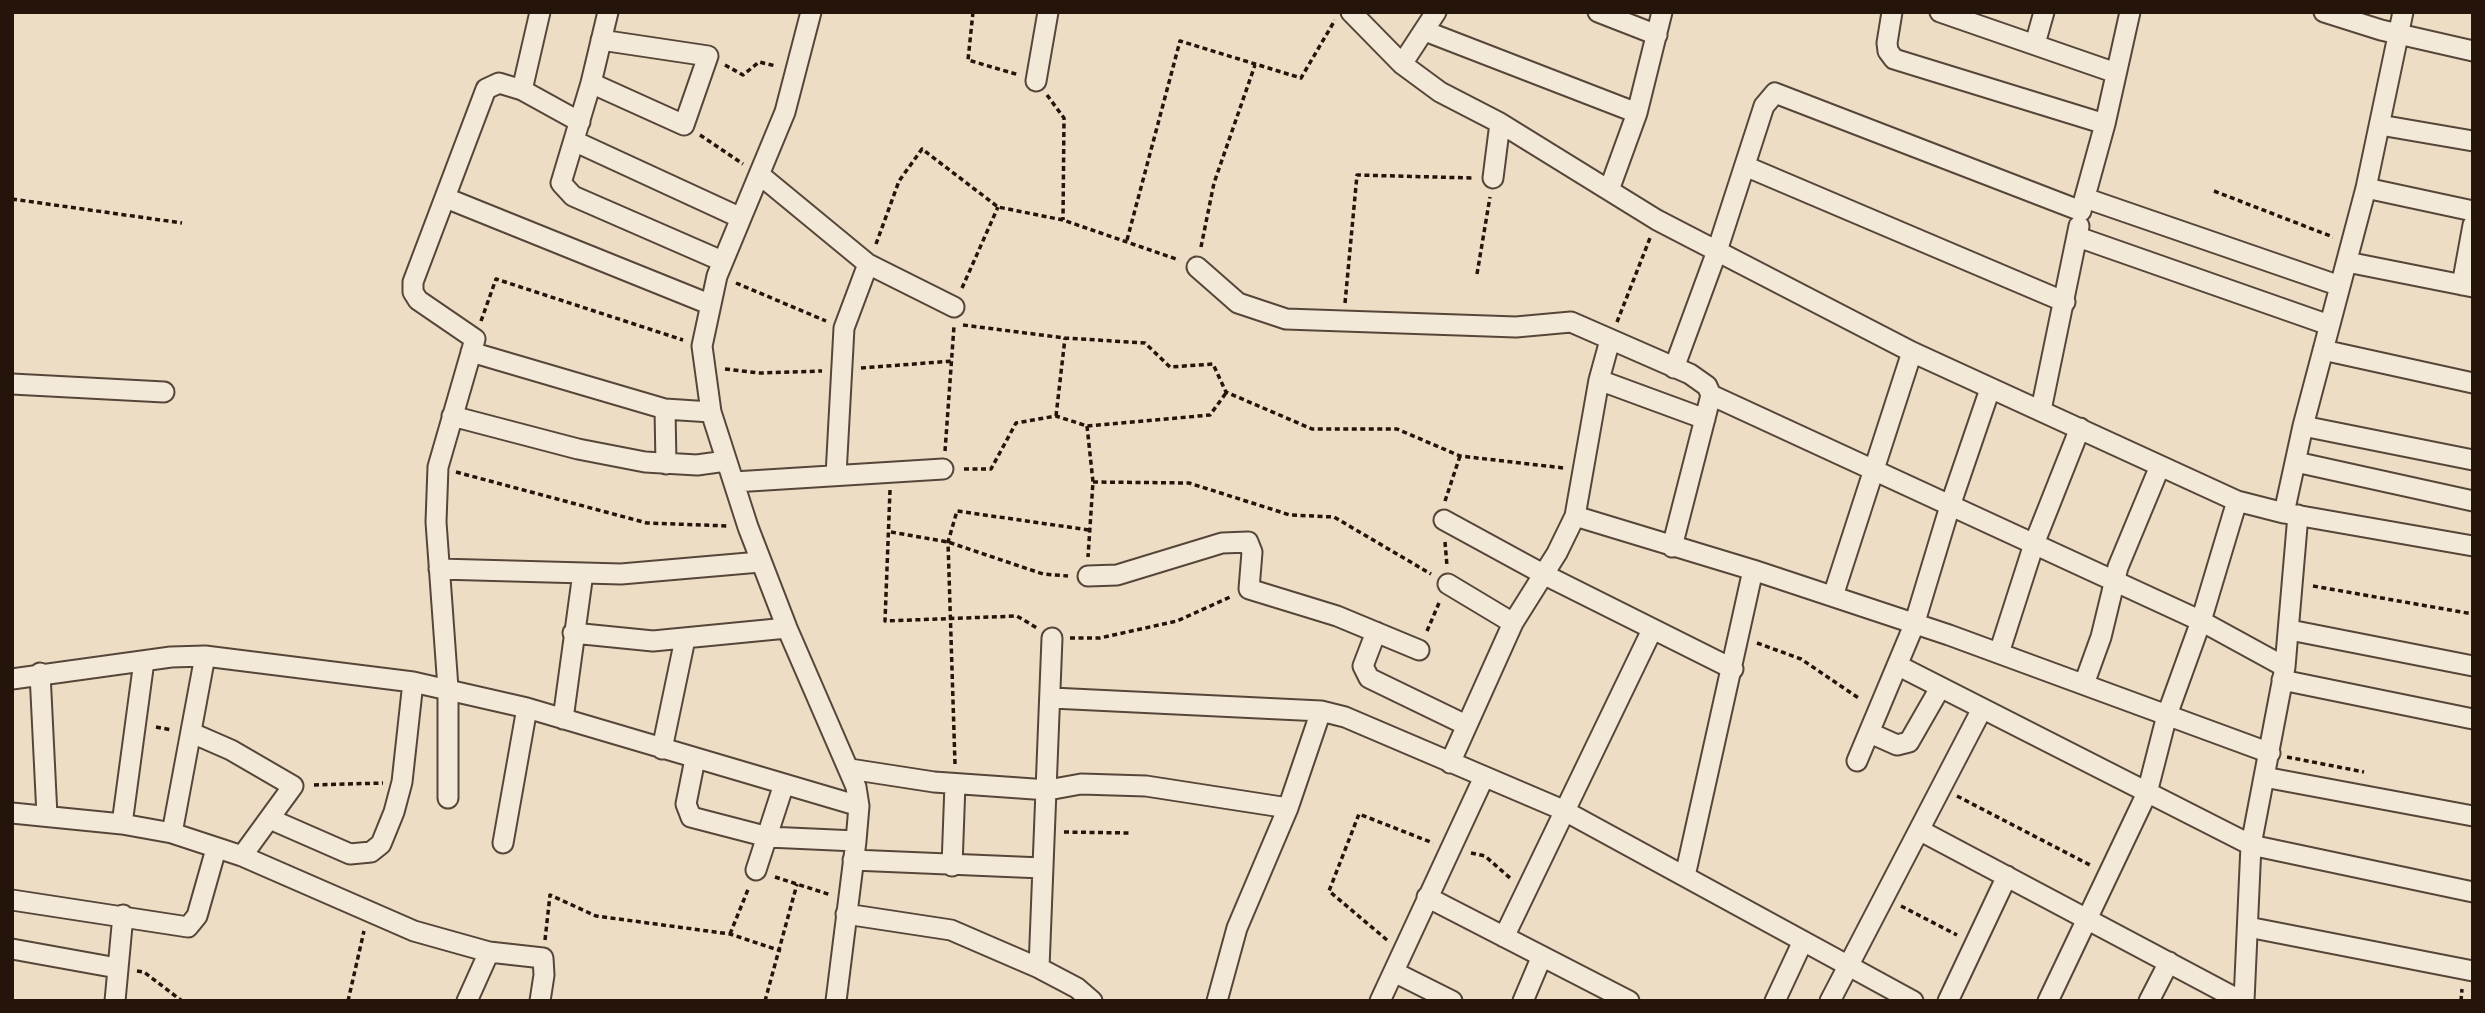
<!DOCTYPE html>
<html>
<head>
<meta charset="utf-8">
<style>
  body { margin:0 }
  #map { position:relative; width:2485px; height:1013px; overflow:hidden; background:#edddc5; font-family:"IM FELL Double Pica",serif }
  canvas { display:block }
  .frame { position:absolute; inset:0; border:14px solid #24140a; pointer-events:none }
</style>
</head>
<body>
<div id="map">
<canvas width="2485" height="1013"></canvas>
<div class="frame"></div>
</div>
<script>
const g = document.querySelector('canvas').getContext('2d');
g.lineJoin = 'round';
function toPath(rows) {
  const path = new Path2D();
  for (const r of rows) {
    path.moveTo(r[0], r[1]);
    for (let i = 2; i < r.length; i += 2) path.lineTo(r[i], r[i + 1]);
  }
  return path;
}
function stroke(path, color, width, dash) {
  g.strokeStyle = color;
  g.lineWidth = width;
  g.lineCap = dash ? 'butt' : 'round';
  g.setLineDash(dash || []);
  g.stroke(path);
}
const street = toPath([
  [540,12,522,90,580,122],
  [608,12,591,83,561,183,573,196,722,261],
  [811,12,785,112,717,276,702,346,711,412,748,527,787,628,856,787,859,806,856,841,836,1001],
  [1351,12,1402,64,1440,92,1500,123,1657,220,1912,352,2237,501,2284,513,2473,546],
  [1598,12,1657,35],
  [1940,12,2116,73],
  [2324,12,2381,30,2473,51],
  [1425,31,1637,113],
  [2035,44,2044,12],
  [1402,64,1436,12],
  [1036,81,1048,12],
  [591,83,684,125,708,56,601,40],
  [2105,124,2130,12],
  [2380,125,2473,141],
  [574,141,741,218],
  [1745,166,2065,302],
  [760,175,868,264,954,307],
  [1493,178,1500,123],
  [2366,188,2473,211],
  [1609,190,1637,113,1662,12],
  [446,198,709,304],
  [2085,198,2340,286],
  [2078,237,2329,325],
  [2347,262,2473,287],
  [1197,267,1238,303,1286,319,1516,327,1571,322,1690,374,1707,386,1711,395,2201,621,2285,667],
  [2462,285,2473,225],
  [2323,350,2473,383],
  [471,352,665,409,711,412],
  [1674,368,1717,251,1764,106,1775,93,2081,211,2105,124,1894,59,1888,51,1887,43,1892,12],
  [1599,380,1705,419],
  [12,384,164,392],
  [665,409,666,464],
  [2041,410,2079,226],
  [452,416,578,449,645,462,697,465,726,461],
  [2303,426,2473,460],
  [2296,462,2473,501],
  [836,475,844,328,868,264],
  [734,482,943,469],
  [2284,513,2303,426,2366,188,2403,12],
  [1575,516,1753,570,1949,635,2270,753],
  [1444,520,1543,574,1733,669],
  [1672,547,1711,395],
  [439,569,621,574,760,562],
  [1088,576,1117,575,1222,543,1248,542,1252,552,1249,589,1337,616,1419,650],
  [1448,584,1513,623],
  [1833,596,1912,352],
  [2290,630,2473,666],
  [1376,632,1363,666,1369,678,1466,725],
  [573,633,653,641,787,628],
  [1999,653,2034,544,2080,428],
  [1899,666,2251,845,2473,892],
  [40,673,47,816],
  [12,679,171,657,205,656,413,682,527,708,859,806],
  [2282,680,2473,719],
  [2084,684,2101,637,2118,567,2160,466],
  [1052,698,1321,711,1345,717,1563,810,1913,1001],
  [563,719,583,573],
  [192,733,231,750,293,786,242,856],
  [1870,733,1897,745,1909,742,1940,688],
  [662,749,685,639],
  [695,759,686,804,691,817,768,837,856,841],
  [1857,761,1914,625,1950,506,1990,389],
  [1450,763,1513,623,1557,553,1575,516,1599,380,1610,340],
  [850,769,934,782,1048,790,1081,784,1146,786,1288,808,1237,928,1217,1001],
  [2264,777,2473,816],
  [448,798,448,688,436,522,438,467,475,339,418,300,413,292,413,282,486,89,499,83,522,90],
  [1288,808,1321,711],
  [12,813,122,824,172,833,242,856,414,931,489,952,543,958,544,975,540,1001],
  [270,819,350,854,371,852,381,844,394,812,402,782,413,682],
  [122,824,144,661],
  [1921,831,2241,1001],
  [172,833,205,656],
  [503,843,527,708],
  [853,860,1042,868],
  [952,866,955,784],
  [756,870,784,784],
  [1685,876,1753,570],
  [1427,897,1629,1001],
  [12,900,188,927,197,916,216,849],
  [846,914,951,930,1039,968,1077,988,1092,1001],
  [2248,927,2473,971],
  [1504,937,1652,630],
  [12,949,117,968],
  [1039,968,1052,638],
  [1394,972,1452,1001],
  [115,1001,123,915],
  [467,1001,489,952],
  [1380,1001,1484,777],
  [1523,1001,1542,956],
  [1775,1001,1803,941],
  [1830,1001,1982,709],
  [1948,1001,2007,876],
  [2048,1001,2147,793,2167,715,2201,621,2237,501],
  [2149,1001,2169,962],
  [2244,1001,2251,845,2285,667,2298,515]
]);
stroke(street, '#564639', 23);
stroke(toPath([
  [973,12,968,60,1019,75],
  [725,65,743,75,759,62,776,66],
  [1047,95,1064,118,1063,220],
  [700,135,743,164],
  [2214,191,2333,237],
  [12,199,182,223],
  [1127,240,1180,41,1301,78,1335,20],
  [876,244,899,181,922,149,998,207,1063,220,1179,260],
  [1201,247,1214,183,1255,65],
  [1477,274,1490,197],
  [736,283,826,321],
  [962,288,998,207],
  [1345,303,1357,175,1473,178],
  [481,321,496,279,683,340],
  [1617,322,1650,238],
  [963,325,1065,338,1145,343,1170,367,1213,364,1226,392,1312,429,1397,429,1460,456,1564,468],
  [861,368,953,361],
  [725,369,760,373,822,371],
  [1056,416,1065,338],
  [1087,426,1093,482,1088,557],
  [945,451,954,326],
  [964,469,991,469,1016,423,1056,416,1087,426,1210,415,1226,393],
  [456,472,647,523,728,526],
  [1093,482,1189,483,1290,515,1334,517,1431,574],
  [890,490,885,621,1017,616,1037,628],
  [1445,501,1460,456],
  [891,532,948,542,1043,574,1068,576],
  [1445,542,1447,566],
  [2313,586,2473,614],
  [1427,631,1439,603],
  [1070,638,1100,638,1177,621,1230,597],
  [1757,643,1801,659,1860,699],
  [156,727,172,730],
  [2287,757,2364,772],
  [955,764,948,542,957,511,1089,530],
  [314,785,383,783],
  [1957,796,2090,865],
  [1064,832,1130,833],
  [1471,853,1485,856,1510,878],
  [775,877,831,895],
  [1901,906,1957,935],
  [730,934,749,887],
  [545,940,550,895,596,916,730,934,781,951],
  [1387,940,1329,891,1359,814,1433,843],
  [137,971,144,972,182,1001],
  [348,1001,364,931],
  [765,1001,797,884],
  [2461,1001,2462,989]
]), '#24140a', 3.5, [5, 3.5]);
stroke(street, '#f3e9d9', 19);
</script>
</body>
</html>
